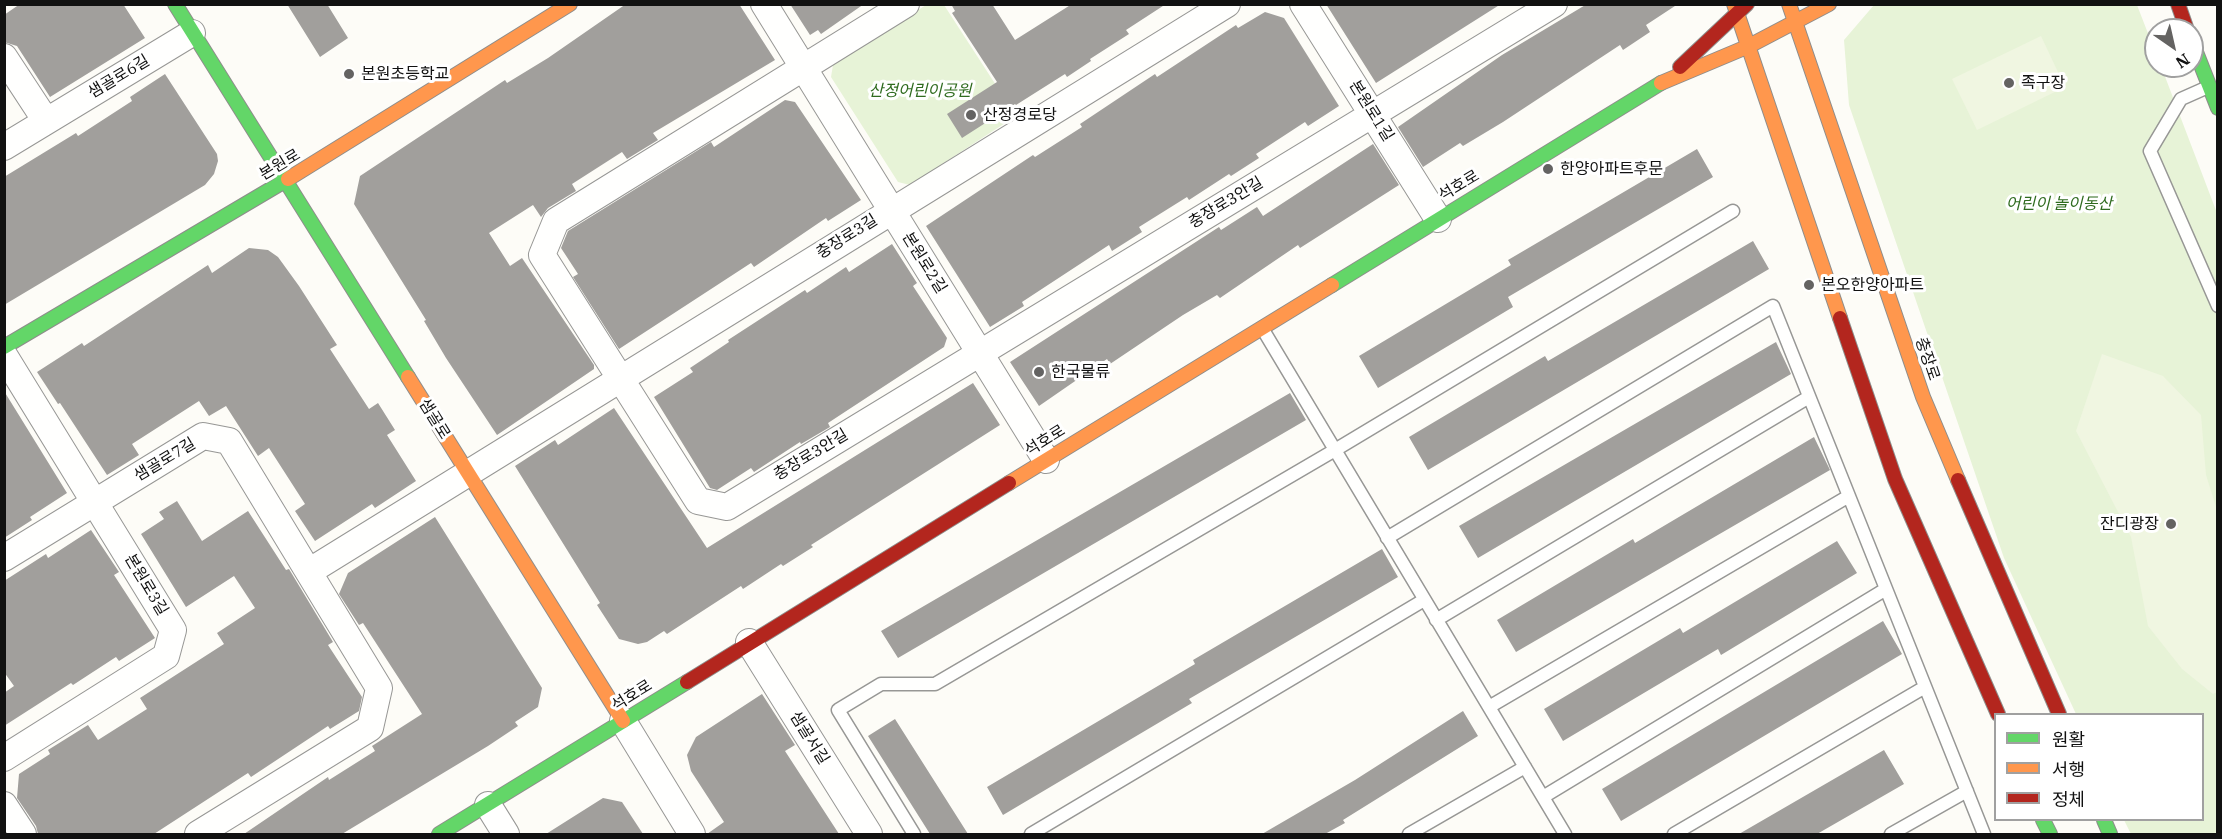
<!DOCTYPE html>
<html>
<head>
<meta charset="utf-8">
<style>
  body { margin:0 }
  #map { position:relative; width:2222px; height:839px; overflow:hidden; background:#fdfcf7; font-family:"IBM Plex Serif","Noto Sans KR",serif }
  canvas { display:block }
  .frame { position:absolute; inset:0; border:6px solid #111; pointer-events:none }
  .legend { position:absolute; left:1994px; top:713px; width:210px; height:108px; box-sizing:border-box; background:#fff; border:2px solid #a0a0a0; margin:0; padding:8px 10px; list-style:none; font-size:18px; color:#111 }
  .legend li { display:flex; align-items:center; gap:12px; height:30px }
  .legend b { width:30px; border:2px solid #a0a0a0 }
  .north { position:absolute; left:2144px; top:18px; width:60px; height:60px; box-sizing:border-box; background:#fff; border:2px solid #a0a0a0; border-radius:50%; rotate:146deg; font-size:16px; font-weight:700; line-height:24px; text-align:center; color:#111 }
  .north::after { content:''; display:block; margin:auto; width:21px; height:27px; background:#646362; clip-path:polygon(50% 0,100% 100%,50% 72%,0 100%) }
</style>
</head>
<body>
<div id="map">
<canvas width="2222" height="839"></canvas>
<div class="frame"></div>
<ul class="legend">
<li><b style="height:8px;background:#63d668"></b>원활</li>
<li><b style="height:8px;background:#ff974d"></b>서행</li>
<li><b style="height:8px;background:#b3261e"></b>정체</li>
</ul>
<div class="north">N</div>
</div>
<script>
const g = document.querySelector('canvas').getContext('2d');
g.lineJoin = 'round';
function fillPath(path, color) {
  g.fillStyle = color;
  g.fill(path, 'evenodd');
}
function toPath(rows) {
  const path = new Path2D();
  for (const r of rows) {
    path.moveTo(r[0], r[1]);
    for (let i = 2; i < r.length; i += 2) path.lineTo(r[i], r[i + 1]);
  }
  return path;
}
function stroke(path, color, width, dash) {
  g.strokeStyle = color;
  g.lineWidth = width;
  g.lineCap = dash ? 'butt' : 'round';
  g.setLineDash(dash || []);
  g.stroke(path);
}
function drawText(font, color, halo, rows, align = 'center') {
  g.font = font + ' "IBM Plex Serif","Noto Sans KR",serif';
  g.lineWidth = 6;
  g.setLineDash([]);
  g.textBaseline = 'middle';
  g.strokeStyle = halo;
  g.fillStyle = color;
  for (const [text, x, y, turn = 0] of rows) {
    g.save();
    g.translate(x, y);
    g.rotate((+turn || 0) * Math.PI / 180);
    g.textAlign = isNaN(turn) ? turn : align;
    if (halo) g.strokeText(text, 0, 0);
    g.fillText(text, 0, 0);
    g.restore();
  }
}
fillPath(toPath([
  [926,5,944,5,1016,116,910,185,898,182,831,77,833,65],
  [1874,5,2137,5,2156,54,2156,66,2161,66,2217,213,2217,834,2131,834,2124,820,2202,820,2202,714,2076,714,2004,558,1849,105,1844,40]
]), '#e7f3d7');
fillPath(toPath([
  [2041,36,2065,87,1977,130,1952,79],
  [2102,354,2163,376,2201,415,2206,475,2217,510,2217,692,2213,694,2182,669,2148,626,2131,537,2076,431]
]), '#f0f6e1');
fillPath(toPath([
  [20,4,123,4,145,38,50,97,17,46,4,42,4,15],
  [287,4,327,4,348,38,320,57],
  [626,4,739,4,775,60,653,133,658,140,627,159,622,152,572,184,576,191,548,208,541,217,533,205,489,233,510,266,522,258,594,365,594,369,497,435,446,358,424,321,426,320,354,204,360,176,505,80,507,83,548,58],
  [790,4,864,4,821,34,818,30,810,35],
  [951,4,992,4,1015,40,1072,4,1166,4,1126,30,1129,34,1090,59,1091,61,1067,77,1065,74,1016,105,1015,104,962,138,947,114,997,82,952,13,955,11],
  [1326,4,1501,4,1376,83],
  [1587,4,1678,4,1646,25,1650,32,1623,50,1620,45,1503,122,1463,146,1460,143,1423,167,1398,127,1502,55],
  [1265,12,1284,18,1339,106,1308,126,1305,122,1256,154,1259,158,1231,176,1229,174,1189,200,1187,197,1139,227,1142,232,1112,251,1109,245,1022,302,1024,306,990,327,926,226,1033,155,1035,157,1082,127,1080,124,1155,74,1157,77,1236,25,1238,28],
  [165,74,217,154,218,161,214,174,205,185,4,305,4,177,76,133,78,136,132,101,130,97],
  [785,100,795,102,861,200,828,221,826,218,754,267,751,263,619,349,573,277,578,274,561,248,568,231,711,142,714,147],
  [1373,144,1399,185,1300,248,1298,245,1220,298,1217,295,1183,315,1110,364,1107,359,1039,406,1010,362,1219,227,1221,230,1257,207,1263,216],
  [1697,149,1713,177,1508,297,1513,307,1378,388,1359,356,1511,265,1508,260],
  [1753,241,1769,269,1428,470,1409,437,1545,356,1548,361],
  [892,244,917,283,913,286,947,338,944,347,828,423,830,427,801,444,800,442,754,472,751,468,717,490,710,488,654,397,693,372,690,368,729,342,728,340,805,290,807,293,846,267,849,272],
  [249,248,268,250,278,257,299,286,337,345,330,349,369,409,378,403,395,430,387,435,416,481,375,508,372,504,315,541,295,511,305,504,269,448,258,456,226,406,209,416,199,401,132,444,139,455,107,475,60,403,58,404,37,372,82,343,84,346,208,265,212,273],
  [1776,342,1791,374,1478,558,1459,526],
  [973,383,1000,425,811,545,813,547,783,566,781,564,743,589,741,586,667,634,664,631,647,642,638,644,619,639,597,605,600,603,515,466,555,440,558,445,614,408,707,548],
  [4,391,67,493,30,517,32,520,4,538],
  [1290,393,1306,420,898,658,881,631],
  [1814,437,1830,470,1516,652,1497,620,1633,539,1635,543],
  [177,501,202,541,248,511,286,570,289,569,333,642,328,645,362,697,359,711,330,729,328,726,251,777,248,773,154,834,38,834,36,826,17,798,19,774,50,754,48,750,88,725,98,740,147,709,140,698,224,644,217,633,255,608,234,576,186,607,141,534,164,519,159,512],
  [435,517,542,688,538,707,515,722,518,726,488,746,342,834,244,834,328,777,329,780,375,751,372,746,422,714,363,623,359,625,339,594,348,573],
  [91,530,119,572,114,575,155,638,119,661,116,657,73,685,71,683,4,726,4,693,14,686,4,672,4,581,46,554,48,558],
  [1837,541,1857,573,1721,655,1718,649,1563,741,1544,709,1680,628,1683,633],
  [1382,549,1398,577,1189,699,1192,703,1003,815,987,787,1195,664,1193,660],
  [1883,621,1902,654,1621,821,1602,789],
  [762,694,795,745,785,751,839,834,707,834,724,822,691,771,687,755,696,737],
  [1463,711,1478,736,1343,820,1345,823,1325,834,1262,834,1355,780],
  [895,719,968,834,930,834,868,736],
  [1884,750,1904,784,1817,834,1739,834],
  [603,798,622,802,643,834,546,834]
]), '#a19f9c');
const lane = toPath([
  [2208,87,2181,99,2150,151,2218,306],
  [1262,328,1565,834],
  [1387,538,1773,306,1984,834],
  [1436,620,1809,397],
  [1489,707,1849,496],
  [1543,797,1886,589],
  [914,834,838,710,881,684,935,684,1335,450,1733,211],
  [1031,834,1424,600],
  [1409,834,1525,767],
  [1674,834,1925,687],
  [1891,834,1967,791]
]);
const street = toPath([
  [764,4,1046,460],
  [906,4,556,221,542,255,698,501,727,507,1554,4],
  [1303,4,1438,219],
  [4,57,46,121],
  [4,147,192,33],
  [4,355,173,630,166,656,4,758],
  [4,558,203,436,229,441,379,688,370,728,198,834],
  [310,571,1227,4],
  [749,642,869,834],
  [623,721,692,834],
  [4,805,23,834],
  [488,805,506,834]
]);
const fast = toPath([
  [175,4,408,377],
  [2192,42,2218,108],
  [1332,285,1661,83],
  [4,347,288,179],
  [2043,820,2050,834],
  [2104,820,2110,834],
  [439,834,687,682]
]);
const slow = toPath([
  [1734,4,1840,318],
  [1789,4,1923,397,1958,480],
  [1661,83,1749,46,1829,4],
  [288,179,570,4],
  [408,377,623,721],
  [1009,483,1332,285]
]);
const jam = toPath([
  [2178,4,2187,30],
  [1680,67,1747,4],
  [1840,318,1895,479,1998,714],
  [1958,480,2059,714],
  [687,682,1009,483]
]);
stroke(lane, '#979795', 15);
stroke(street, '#979795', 28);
stroke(fast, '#8e8d8b', 16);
stroke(slow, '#8e8d8b', 16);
stroke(jam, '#8e8d8b', 16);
stroke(lane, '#fffffe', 12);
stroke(street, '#fffffe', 26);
stroke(fast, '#63d668', 14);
stroke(slow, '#ff974d', 14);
stroke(jam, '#b3261e', 14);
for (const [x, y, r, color] of [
  [349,74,6,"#646362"],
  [2009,83,6,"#646362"],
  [971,115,6,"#646362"],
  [1548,169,6,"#646362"],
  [1809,285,6,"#646362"],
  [1039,372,6,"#646362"],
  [2171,524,6,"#646362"]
]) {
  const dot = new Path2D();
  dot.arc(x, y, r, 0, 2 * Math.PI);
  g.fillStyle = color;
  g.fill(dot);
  stroke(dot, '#fff', 2);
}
drawText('16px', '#111', '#fff', [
  ["본원초등학교",361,74],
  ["족구장",2021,83],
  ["산정경로당",983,115],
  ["한양아파트후문",1560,169],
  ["본오한양아파트",1821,285],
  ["한국물류",1051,372],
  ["잔디광장",2159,524,"right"]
], 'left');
drawText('16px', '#111', '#fff', [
  ["샘골로6길",119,77,-31],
  ["본원로1길",1371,111,58],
  ["본원로",280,165,-31],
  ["석호로",1459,186,-31],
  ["충장로3안길",1226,203,-31],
  ["충장로3길",847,237,-32],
  ["본원로2길",924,263,58],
  ["충장로",1927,359,71],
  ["샘골로",434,419,58],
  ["석호로",1045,441,-32],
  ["충장로3안길",811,455,-31],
  ["샘골로7길",165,460,-31],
  ["본원로3길",146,585,59],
  ["석호로",632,696,-32],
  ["샘골서길",809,738,58]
]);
drawText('italic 16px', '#2f6b1f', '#fff', [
  ["산정어린이공원",920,91],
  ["어린이 놀이동산",2059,204]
]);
</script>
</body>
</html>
